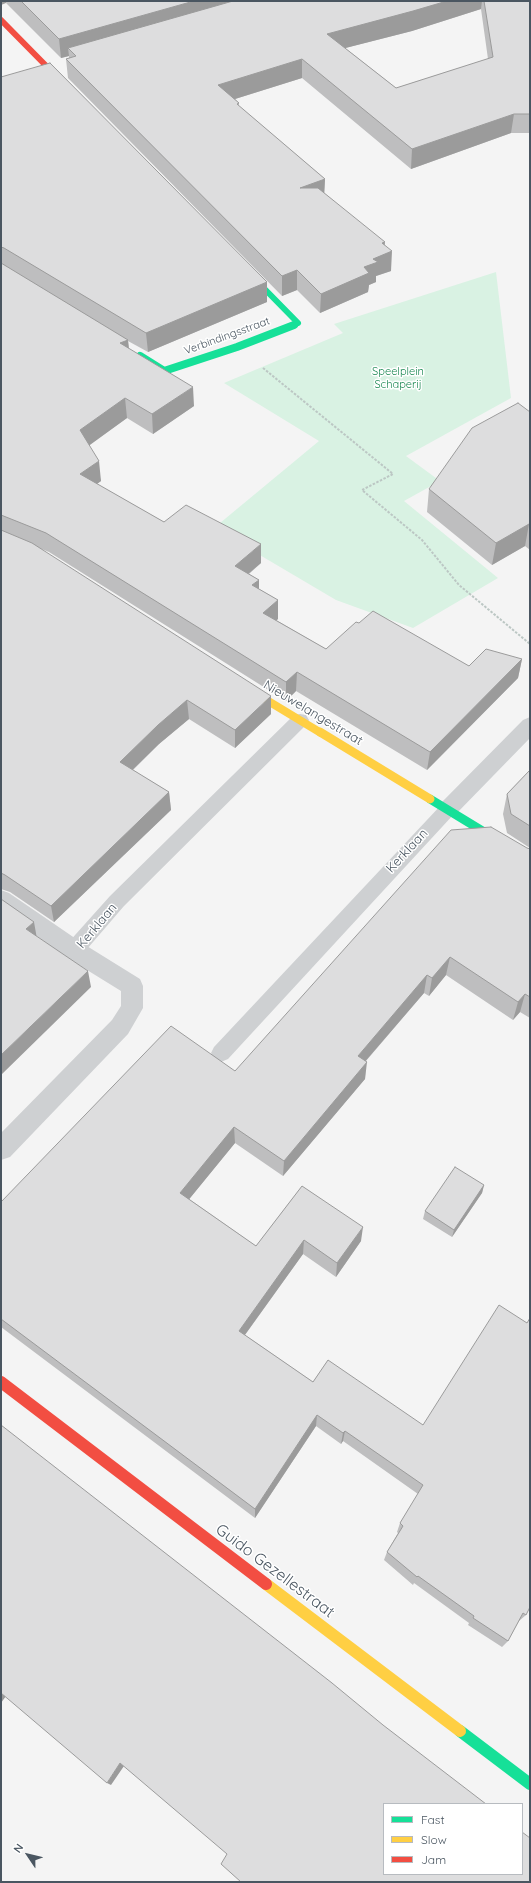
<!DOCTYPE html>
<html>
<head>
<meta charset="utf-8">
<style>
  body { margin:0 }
  #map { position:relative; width:531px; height:1883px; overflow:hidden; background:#f4f4f4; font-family:Quicksand,sans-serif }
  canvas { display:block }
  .frame { position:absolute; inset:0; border:2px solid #4a5661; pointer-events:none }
  .legend { position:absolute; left:383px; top:1803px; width:140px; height:72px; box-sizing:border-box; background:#fff; border:1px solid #b7bbc0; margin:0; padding:5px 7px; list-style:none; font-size:12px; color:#4a5661 }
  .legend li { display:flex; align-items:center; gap:8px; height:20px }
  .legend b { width:20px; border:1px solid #b7bbc0 }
  .north { position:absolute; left:8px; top:1835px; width:40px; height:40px; -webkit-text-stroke:3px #fff; paint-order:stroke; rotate:305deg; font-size:11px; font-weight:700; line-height:16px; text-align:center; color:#4a5661 }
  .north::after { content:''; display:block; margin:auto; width:14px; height:18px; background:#4a5661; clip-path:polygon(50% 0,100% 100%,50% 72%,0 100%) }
</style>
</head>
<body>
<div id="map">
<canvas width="531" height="1883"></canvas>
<div class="frame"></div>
<ul class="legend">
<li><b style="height:5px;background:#16e098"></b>Fast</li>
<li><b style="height:5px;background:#ffcf43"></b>Slow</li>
<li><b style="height:5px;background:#f24e42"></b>Jam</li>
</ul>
<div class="north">N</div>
</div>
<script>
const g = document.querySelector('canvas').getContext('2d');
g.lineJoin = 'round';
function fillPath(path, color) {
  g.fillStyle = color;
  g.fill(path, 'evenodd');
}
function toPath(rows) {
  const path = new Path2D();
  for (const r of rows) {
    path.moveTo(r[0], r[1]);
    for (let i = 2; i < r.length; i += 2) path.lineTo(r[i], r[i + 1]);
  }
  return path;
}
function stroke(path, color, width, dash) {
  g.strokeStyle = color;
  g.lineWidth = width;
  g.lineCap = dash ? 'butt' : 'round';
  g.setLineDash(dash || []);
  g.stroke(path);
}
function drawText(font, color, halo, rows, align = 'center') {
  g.font = font + ' Quicksand,sans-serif';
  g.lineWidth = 3;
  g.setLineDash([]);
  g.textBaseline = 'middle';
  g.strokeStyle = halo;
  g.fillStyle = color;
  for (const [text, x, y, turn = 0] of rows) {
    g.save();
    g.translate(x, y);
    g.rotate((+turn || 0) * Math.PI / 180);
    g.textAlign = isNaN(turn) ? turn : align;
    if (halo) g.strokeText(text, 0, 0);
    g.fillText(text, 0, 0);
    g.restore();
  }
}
fillPath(toPath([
  [496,272,511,398,406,456,440,481,404,501,498,578,413,628,336,600,214,528,319,441,224,383,343,333,334,324]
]), '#d9f2e3');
stroke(toPath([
  [263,368,393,474,362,490,422,540,459,585,530,644]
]), '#bcc7c4', 2, [2.5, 1.5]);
fillPath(toPath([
  [300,714,306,715,309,720,306,725,124,906,81,956,74,958,67,956,64,950,67,944,110,896,294,715,300,714],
  [448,802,454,804,457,809,454,814,228,1059,221,1062,214,1059,211,1053,214,1047,442,804,448,802]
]), '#ced0d2');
fillPath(toPath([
  [530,717,530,738,455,815,448,817,441,815,438,809,441,803,523,720,530,717],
  [1,890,9,893,82,943,140,979,143,986,143,1008,128,1034,10,1157,1,1160,1,1133,112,1020,121,1006,121,991,66,957,1,911,1,890]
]), '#ced0d2');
stroke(toPath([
  [247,271,298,323,291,326]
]), '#16e098', 6);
stroke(toPath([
  [140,356,164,371,237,347,294,325]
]), '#16e098', 8);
stroke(toPath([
  [430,799,530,860]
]), '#16e098', 9);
stroke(toPath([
  [460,1731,530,1784]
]), '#16e098', 12);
stroke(toPath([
  [245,687,321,733]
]), '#ffcf43', 8);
stroke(toPath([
  [320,732,430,799]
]), '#ffcf43', 9);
stroke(toPath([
  [266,1584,460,1731]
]), '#ffcf43', 12);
stroke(toPath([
  [1,20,66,86]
]), '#f24e42', 6);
stroke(toPath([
  [1,1382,266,1584]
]), '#f24e42', 12);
fillPath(toPath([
  [1,1,530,1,530,133,511,133,411,169,302,78,235,99,239,103,239,106,325,179,324,193,385,245,391,271,376,276,376,282,369,285,368,292,320,313,297,290,282,296,68,78,66,59,69,58,69,56,61,58,6,3],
  [481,9,488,59,396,88,345,48,412,31],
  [1,77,267,282,267,302,148,352,128,341,129,349,194,406,153,434,127,418,89,445,101,481,97,484,164,522,261,563,249,574,259,580,259,589,278,600,278,619,276,620,326,649,359,623,469,666,522,659,518,678,427,770,296,691,286,701,49,552,39,548,271,714,235,748,189,719,159,744,133,770,169,792,171,810,54,922,10,892,1,889],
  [530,412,530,550,525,546,492,565,427,512,429,489],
  [530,770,530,848,507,833,503,814,507,794],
  [527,848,530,849,530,1018,520,1012,513,1020,446,975,429,996,424,993,366,1061,365,1079,283,1176,235,1143,189,1199,256,1246,302,1186,361,1241,336,1277,303,1254,245,1335,313,1382,328,1360,526,1615,519,1621,508,1641,502,1647,468,1625,469,1623,414,1583,413,1585,384,1560,387,1552,398,1533,397,1532,400,1523,418,1494,343,1441,341,1444,316,1426,255,1518,1,1327,1,1202,235,1071],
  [484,1185,482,1193,452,1237,423,1219,425,1211]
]), '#bebebf');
fillPath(toPath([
  [1,1,6,1,6,3,1,5],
  [194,1,261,1,68,48,69,56,61,58,59,39],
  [447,1,482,1,481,9,412,31,326,53,327,34],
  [302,59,302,78,219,104,218,85],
  [514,114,511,133,411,169,412,149],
  [325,179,324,199,300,188],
  [385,242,384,254,392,251,391,271,376,276,376,282,369,285,368,292,320,313,321,294,364,267,373,259,382,243],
  [297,270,297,290,282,296,282,276],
  [267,282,267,302,148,352,146,333],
  [128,340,130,360,120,343],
  [193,387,194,406,153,434,152,414],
  [125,398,127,418,83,450,80,430],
  [99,461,101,481,83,494,80,474],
  [529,524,525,546,492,565,496,543],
  [261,544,261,563,235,585,235,566],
  [259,580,259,599,252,585],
  [278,600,278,619,263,632,263,613],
  [522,659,518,678,427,770,430,752],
  [297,672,296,691,286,701,286,682],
  [271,696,271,714,235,748,235,730],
  [187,700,189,719,159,744,122,780,120,762,158,725],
  [169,792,171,810,54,922,51,906],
  [34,922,37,939,26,929],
  [450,957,446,975,429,996,432,978],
  [88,971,91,987,1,1075,1,1055],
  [427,975,424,993,356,1072,358,1056],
  [525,994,520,1012,513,1020,518,1002],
  [367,1062,365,1079,283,1176,284,1161],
  [234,1127,235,1143,182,1208,180,1193],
  [484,1185,482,1193,452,1237,454,1230],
  [363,1227,361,1241,336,1277,337,1263],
  [304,1240,303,1254,239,1343,239,1331],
  [317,1415,316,1426,255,1518,255,1509],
  [345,1431,343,1441,341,1444,343,1433],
  [1,1693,6,1696,1,1703],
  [120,1763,124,1766,111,1785,107,1783]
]), '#9b9b9b');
const building = toPath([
  [21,1,194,1,59,39,21,1],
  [233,1,447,1,413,11,327,34,396,88,493,57,484,1,530,1,530,114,514,114,412,149,302,59,218,85,239,103,237,104,325,179,300,188,318,188,385,242,382,243,392,251,373,259,378,262,364,267,369,273,321,294,297,270,282,276,66,59,76,56,68,48,233,1],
  [50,63,267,282,146,333,4,248,1,247,1,77,50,63],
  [1,263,128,340,120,343,193,387,152,414,125,398,80,430,99,461,80,474,164,522,186,505,261,544,235,566,259,580,252,585,278,600,263,613,326,649,356,622,359,623,373,611,469,666,486,649,522,659,430,752,297,672,286,682,46,533,1,515,1,263],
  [518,403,530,412,530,524,529,524,496,543,429,489,472,428,518,403],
  [1,530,32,543,271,696,235,730,187,700,158,725,120,762,169,792,51,906,5,875,1,873,1,530],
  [530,770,530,826,511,814,507,794,530,770],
  [491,827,527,848,530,849,530,997,525,994,518,1002,450,957,432,978,427,975,358,1056,367,1062,284,1161,234,1127,180,1193,256,1246,302,1186,363,1227,337,1263,304,1240,239,1331,313,1382,328,1360,423,1425,499,1305,527,1323,530,1318,530,1607,526,1615,523,1613,508,1641,473,1618,474,1616,418,1576,417,1577,387,1552,403,1526,400,1523,423,1485,345,1431,343,1433,317,1415,255,1509,1,1319,1,1202,171,1026,235,1071,451,830,491,827],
  [1,899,34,922,26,929,88,971,1,1055,1,899],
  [455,1167,484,1185,454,1230,425,1211,455,1167],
  [1,1425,332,1683,383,1725,486,1804,384,1804,384,1874,522,1874,522,1832,530,1838,530,1882,241,1882,221,1864,227,1854,120,1763,107,1783,1,1693,1,1425]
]);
fillPath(building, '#ddddde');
stroke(building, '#9b9b9b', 1);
drawText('11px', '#4a5661', '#fff', [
  ["Verbindingsstraat",227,336,-20]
]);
drawText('11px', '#17864f', '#fff', [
  ["Speelplein",398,372],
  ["Schaperij",398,385]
]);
drawText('13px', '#4a5661', '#fff', [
  ["Nieuwelangestraat",313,713,31],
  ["Kerklaan",407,851,-47],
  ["Kerklaan",97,926,-50]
]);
drawText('16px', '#4a5661', '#fff', [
  ["Guido Gezellestraat",275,1571,37]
]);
</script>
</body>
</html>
